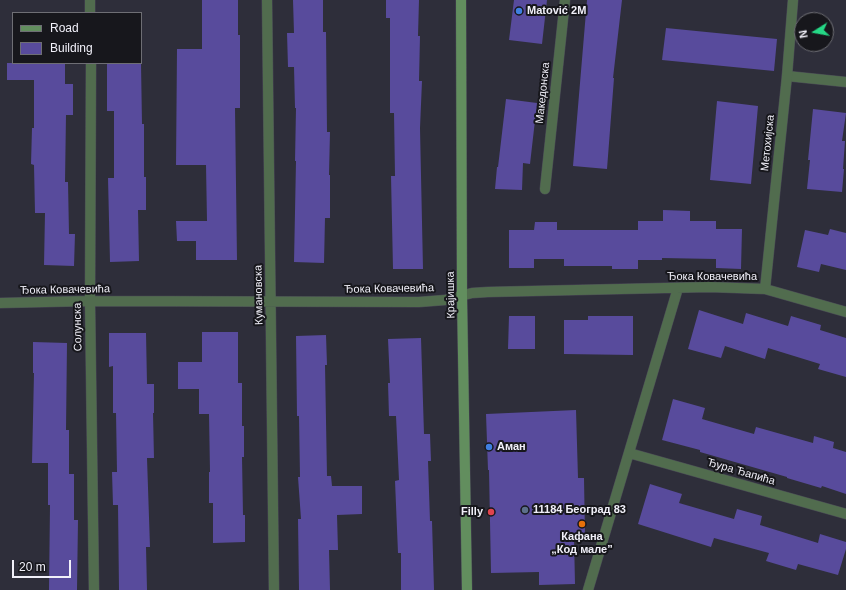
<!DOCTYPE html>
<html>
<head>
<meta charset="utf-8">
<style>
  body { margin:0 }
  #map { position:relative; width:846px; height:590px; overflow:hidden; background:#2e2e3a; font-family:Arial,sans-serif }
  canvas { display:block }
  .legend { position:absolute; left:12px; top:12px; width:130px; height:52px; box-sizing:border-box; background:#17171c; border:1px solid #6e6e74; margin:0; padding:5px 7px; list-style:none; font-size:12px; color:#f1f0f9 }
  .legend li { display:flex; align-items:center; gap:8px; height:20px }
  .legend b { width:20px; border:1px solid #6e6e74 }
  .north { position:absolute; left:794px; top:12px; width:40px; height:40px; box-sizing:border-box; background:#17171c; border:1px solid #6e6e74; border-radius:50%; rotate:259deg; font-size:11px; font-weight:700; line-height:16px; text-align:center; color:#f1f0f9 }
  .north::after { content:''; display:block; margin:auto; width:14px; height:18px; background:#25d886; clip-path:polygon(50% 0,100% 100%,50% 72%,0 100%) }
  .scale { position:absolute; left:12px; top:560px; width:59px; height:18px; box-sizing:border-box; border:2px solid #f1f0f9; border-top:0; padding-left:5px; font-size:12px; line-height:14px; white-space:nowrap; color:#f1f0f9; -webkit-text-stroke:3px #17171c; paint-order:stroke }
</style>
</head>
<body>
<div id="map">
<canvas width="846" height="590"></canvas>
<ul class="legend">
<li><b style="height:5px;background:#628e5e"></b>Road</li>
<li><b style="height:11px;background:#584b9c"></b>Building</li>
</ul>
<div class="north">N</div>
<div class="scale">20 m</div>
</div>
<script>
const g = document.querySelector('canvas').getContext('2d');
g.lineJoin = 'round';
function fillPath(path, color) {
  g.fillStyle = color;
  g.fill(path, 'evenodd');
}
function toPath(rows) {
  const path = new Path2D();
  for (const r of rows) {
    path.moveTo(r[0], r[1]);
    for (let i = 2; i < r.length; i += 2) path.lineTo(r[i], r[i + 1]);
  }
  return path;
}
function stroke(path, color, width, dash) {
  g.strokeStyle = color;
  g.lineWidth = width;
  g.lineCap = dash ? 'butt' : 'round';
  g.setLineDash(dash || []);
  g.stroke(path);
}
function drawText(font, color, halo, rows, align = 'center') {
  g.font = font + ' Arial,sans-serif';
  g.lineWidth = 4;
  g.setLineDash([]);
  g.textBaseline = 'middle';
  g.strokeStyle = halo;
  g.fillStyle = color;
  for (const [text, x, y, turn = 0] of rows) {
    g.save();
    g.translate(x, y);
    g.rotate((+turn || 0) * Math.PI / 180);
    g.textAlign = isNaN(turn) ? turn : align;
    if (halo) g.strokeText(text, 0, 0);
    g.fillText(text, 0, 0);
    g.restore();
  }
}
fillPath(toPath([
  [202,0,238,0,238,35,240,35,240,108,235,108,237,260,196,260,196,241,177,241,176,221,207,221,206,165,176,165,177,49,202,49],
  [293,0,323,0,323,32,326,32,327,132,330,132,329,175,330,175,330,218,325,218,324,263,294,262,296,161,295,161,296,108,295,108,294,67,288,67,287,33,294,33],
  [386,0,419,0,418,36,420,36,419,81,422,81,420,128,423,269,393,269,391,176,395,176,394,113,390,113,390,18,386,18],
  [514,0,547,0,542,44,509,40],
  [587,0,622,0,613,78,614,78,607,169,573,166],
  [666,28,777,39,774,71,662,60],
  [7,63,65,63,65,84,73,84,73,115,66,115,65,182,68,182,69,234,75,234,74,266,44,265,45,213,35,213,34,165,31,164,32,128,34,128,34,80,7,80],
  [107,63,141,63,142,124,144,124,144,177,146,177,146,210,138,210,139,261,110,262,108,178,114,178,114,111,107,111],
  [506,99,537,103,530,164,523,163,522,190,495,189,497,167,498,167],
  [717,101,758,106,751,184,710,180],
  [813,109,846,113,842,141,845,141,843,169,844,169,842,192,807,189,810,160,808,160],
  [663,210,690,211,690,221,716,221,716,229,742,229,741,269,716,268,716,259,662,258,662,260,638,260,638,269,612,269,612,266,564,266,564,259,534,259,534,268,509,268,509,230,534,230,535,222,557,222,557,230,638,230,638,221,663,221],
  [830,229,846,233,846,270,821,264,819,272,797,267,805,230,828,235],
  [699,310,743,324,746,313,788,326,791,316,821,325,820,330,846,338,846,377,818,369,820,364,768,348,765,359,725,346,721,358,688,349],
  [509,316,535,316,535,349,508,349],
  [588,316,633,316,633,355,564,354,564,320,588,320],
  [202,332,238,332,238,383,242,383,242,426,244,426,244,457,242,457,243,515,245,515,245,542,213,543,213,503,209,503,209,472,210,472,209,414,199,414,199,389,178,389,178,362,202,362],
  [109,333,146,333,147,384,154,384,154,413,153,413,154,458,147,458,150,547,146,547,147,590,119,590,118,505,113,505,112,472,117,472,116,413,113,413,113,366,109,367],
  [326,335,327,365,325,365,327,476,331,476,332,486,362,486,362,514,337,515,338,550,329,550,330,590,299,590,298,519,301,519,298,477,300,477,299,416,297,416,296,336],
  [421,338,424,434,430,434,431,461,428,461,430,521,432,521,434,590,401,590,401,553,398,553,395,481,399,480,396,416,389,416,388,383,390,383,388,339],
  [33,342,67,343,66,430,69,430,69,474,74,474,74,520,78,520,77,590,49,590,50,505,48,505,48,463,32,463,34,373,33,373],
  [673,399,705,408,702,419,754,434,756,427,813,443,814,436,834,442,833,448,846,452,846,494,822,486,821,488,787,478,787,477,700,452,700,450,662,440],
  [576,410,578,478,584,478,585,537,574,537,575,584,539,585,539,572,491,573,489,470,488,470,486,414],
  [650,484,682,494,679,503,734,519,737,509,762,516,760,525,818,543,820,534,846,542,846,549,838,575,798,564,796,570,766,561,769,553,714,538,711,547,638,524]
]), '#584b9c');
const service = toPath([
  [787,76,846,82]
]);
const minor = toPath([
  [90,0,90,13],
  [267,0,274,590],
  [91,63,90,301,94,590],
  [545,189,565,0],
  [765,289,787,76,793,0],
  [0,303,90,301,419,302,445,300,472,293,488,292,709,287,765,289,846,312],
  [629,453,846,514],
  [588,590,678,288]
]);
const secondary = toPath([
  [461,0,462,296,467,590]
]);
stroke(service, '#494955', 11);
stroke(minor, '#494955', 11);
stroke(secondary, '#494955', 11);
stroke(service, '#516c4e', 10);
stroke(minor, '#516c4e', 10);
stroke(secondary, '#628e5e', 10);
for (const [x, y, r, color] of [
  [519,11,4,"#3f7fe0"],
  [489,447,4,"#3f7fe0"],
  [525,510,4,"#5c6f8a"],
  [491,512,4,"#e0444e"],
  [582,524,4,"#e8710a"]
]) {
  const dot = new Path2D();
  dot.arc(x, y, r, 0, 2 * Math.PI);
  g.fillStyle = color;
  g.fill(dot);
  stroke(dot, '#17171c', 1.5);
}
drawText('bold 11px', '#f1f0f9', '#17171c', [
  ["Matović 2M",527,11],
  ["Аман",497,447],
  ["11184 Београд 83",533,510],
  ["Filly",483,512,"right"],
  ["Кафана",582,537,"center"],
  ["„Код мале”",582,550,"center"]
], 'left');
drawText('11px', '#f1f0f9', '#17171c', [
  ["Македонска",543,93,-84],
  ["Метохијска",768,143,-84],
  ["Ђока Ковачевића",712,277],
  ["Ђока Ковачевића",389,289,-1],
  ["Ђока Ковачевића",65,290,-1],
  ["Кумановска",259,295,-91],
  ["Крајишка",451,295,-91],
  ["Солунска",78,327,-91],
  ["Ђура Ђапића",741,472,16]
]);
</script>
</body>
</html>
